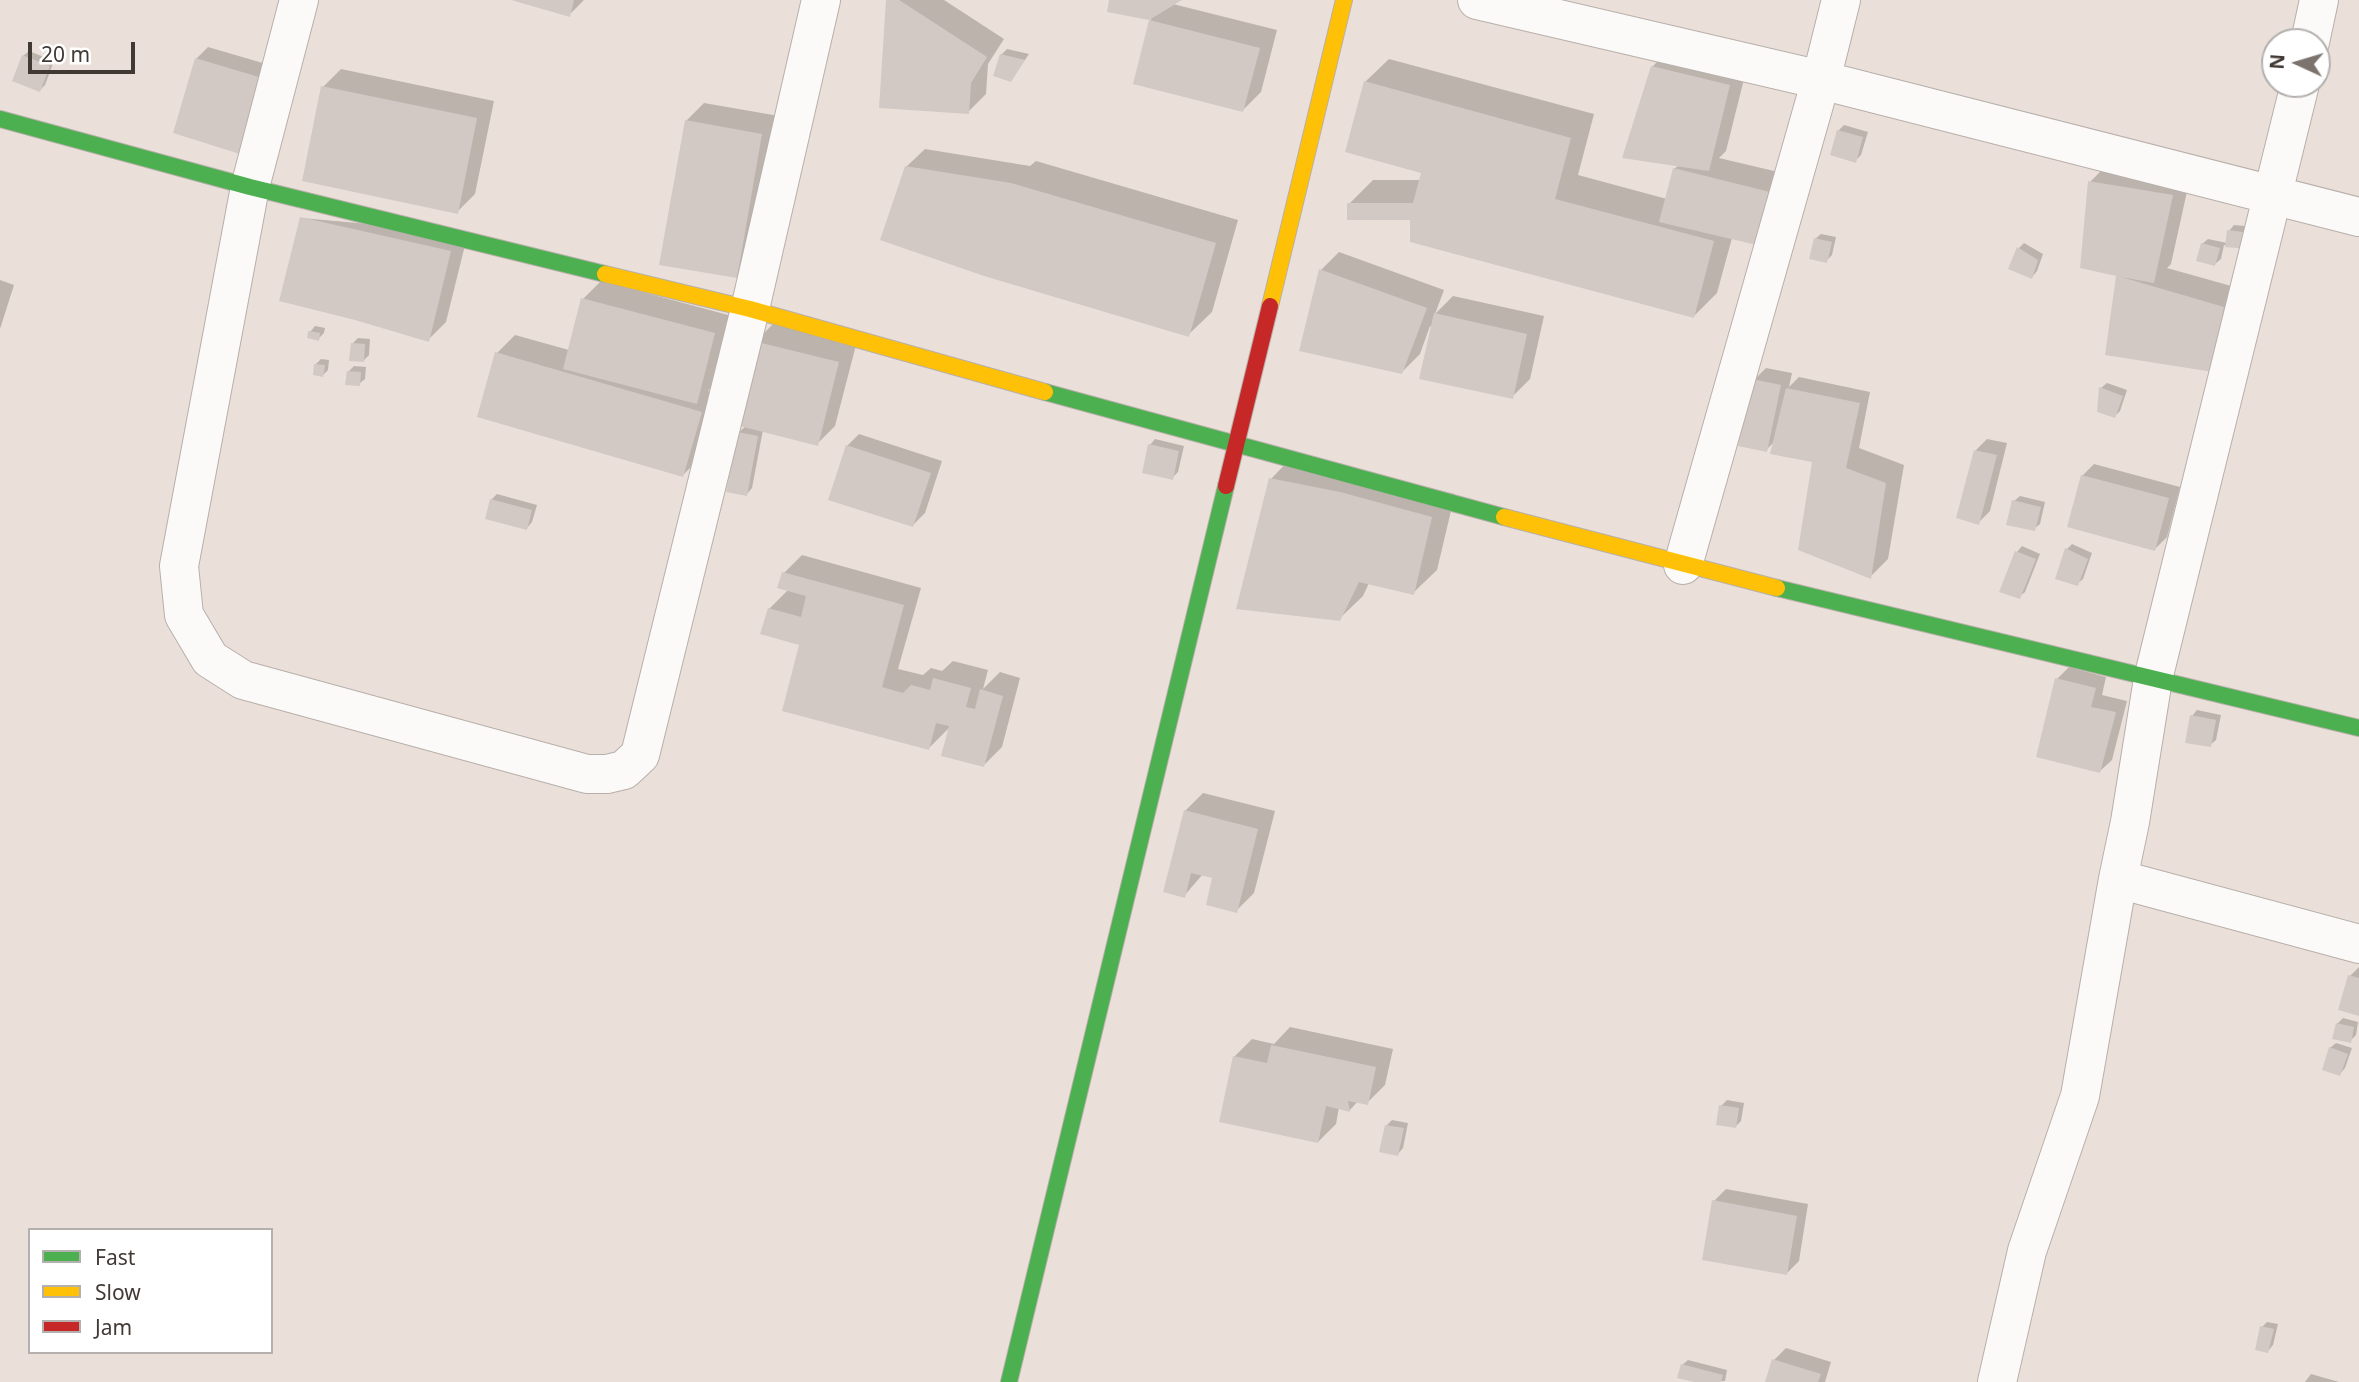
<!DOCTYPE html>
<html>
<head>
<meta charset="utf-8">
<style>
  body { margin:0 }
  #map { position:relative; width:2359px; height:1382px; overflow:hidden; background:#ebe0d9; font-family:"Noto Sans",sans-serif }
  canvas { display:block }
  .legend { position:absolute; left:28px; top:1228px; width:245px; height:126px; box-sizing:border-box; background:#fff; border:2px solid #b3b0ae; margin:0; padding:9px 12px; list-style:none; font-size:21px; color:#413934 }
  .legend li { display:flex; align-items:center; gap:14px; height:35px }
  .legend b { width:35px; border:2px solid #b3b0ae }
  .north { position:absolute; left:2261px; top:28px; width:70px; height:70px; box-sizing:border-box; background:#fff; border:2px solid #b3b0ae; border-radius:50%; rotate:274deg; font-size:19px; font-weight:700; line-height:28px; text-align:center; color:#413934 }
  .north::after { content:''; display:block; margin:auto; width:24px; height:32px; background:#7c736e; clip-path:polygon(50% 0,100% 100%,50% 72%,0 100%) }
  .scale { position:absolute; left:28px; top:42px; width:107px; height:32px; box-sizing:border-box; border:4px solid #413934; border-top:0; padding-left:9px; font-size:21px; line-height:24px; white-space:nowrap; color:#413934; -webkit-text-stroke:5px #fff; paint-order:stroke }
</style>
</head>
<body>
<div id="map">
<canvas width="2359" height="1382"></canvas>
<ul class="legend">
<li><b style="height:9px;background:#4caf50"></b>Fast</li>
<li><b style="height:9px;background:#ffc107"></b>Slow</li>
<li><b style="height:9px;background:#c62828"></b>Jam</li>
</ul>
<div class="north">N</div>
<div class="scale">20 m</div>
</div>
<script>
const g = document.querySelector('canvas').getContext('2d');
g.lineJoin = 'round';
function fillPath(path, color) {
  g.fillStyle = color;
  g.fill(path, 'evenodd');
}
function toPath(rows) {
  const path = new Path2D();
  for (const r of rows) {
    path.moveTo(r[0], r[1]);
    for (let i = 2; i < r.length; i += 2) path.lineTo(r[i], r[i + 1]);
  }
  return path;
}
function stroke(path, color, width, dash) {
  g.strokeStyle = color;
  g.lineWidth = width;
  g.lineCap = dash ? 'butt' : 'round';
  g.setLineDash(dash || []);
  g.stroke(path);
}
fillPath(toPath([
  [514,0,584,0,569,15],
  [888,0,944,0,1004,39,988,64,986,94,968,112],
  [1111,0,1179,0,1173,4,1277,30,1261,92,1243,110,1135,83,1151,18],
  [208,47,273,66,252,140,196,59],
  [1007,49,1029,54,1011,80,1001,55],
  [1670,49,1747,67,1726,151,1719,158,1791,175,1732,238,1717,293,1694,316,1412,218,1349,204,1373,180,1420,180,1423,172,1365,82,1389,59,1594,114,1578,175,1667,199,1674,169,1679,165,1652,67],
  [29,51,54,61,45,85,40,90,23,56],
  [341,69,494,101,475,194,457,212,323,87],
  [704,103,779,116,754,258,736,276,686,121],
  [1844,125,1868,132,1861,155,1855,161,1832,154,1839,130],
  [925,149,1030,166,1036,161,1238,220,1212,312,1188,335,906,167],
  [2108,164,2190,178,2171,264,2167,268,2242,289,2212,371,2118,274,2090,182],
  [302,218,468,233,446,322,428,340],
  [2234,225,2255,227,2247,248,2224,245,2221,259,2215,264,2202,244,2208,239,2227,243,2229,231],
  [1821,234,1836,237,1832,255,1826,261,1815,239],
  [2024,243,2043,254,2037,271,2032,277,2019,248],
  [1339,252,1444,290,1435,314,1453,296,1544,316,1530,379,1512,397,1430,326,1420,354,1402,372,1321,270],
  [0,280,14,285,0,329],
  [601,281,732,316,714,384,708,391,719,394,701,457,683,475,497,353,515,335,569,350,583,299],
  [773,324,856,345,835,426,817,444,763,430,752,488,747,494,738,433,746,426,755,342],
  [315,326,325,328,324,333,318,339,310,332],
  [358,338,370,339,369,355,363,361,352,344],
  [321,359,329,360,328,370,323,375,316,364],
  [354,366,366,367,365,379,359,384,348,372],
  [1766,368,1792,373,1789,387,1799,377,1870,392,1859,448,1904,465,1888,559,1870,577,1814,460,1775,441,1766,450,1754,380],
  [2107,383,2127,390,2120,411,2115,416,2101,388],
  [859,434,942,461,925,513,913,525,847,446],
  [1155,439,1184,446,1178,472,1172,478,1150,445],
  [1987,439,2007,443,1990,511,1978,523,1976,450],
  [1294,455,1455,494,1437,570,1413,593,1369,583,1363,596,1339,619,1271,479],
  [2094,464,2180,487,2167,537,2155,549,2082,476],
  [497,494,537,505,532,522,527,528,491,500],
  [2020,496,2045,502,2040,524,2034,529,2014,501],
  [2072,544,2092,553,2083,579,2077,584,2067,549],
  [2022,546,2040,554,2025,592,2019,597,2017,552],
  [802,555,921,588,898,669,923,675,931,668,942,671,953,661,988,670,983,689,1000,672,1020,678,1002,747,984,765,950,727,929,748,801,644,769,609,789,589,784,573],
  [2069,667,2106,677,2102,695,2127,701,2112,760,2100,771,2057,679],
  [2197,710,2221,715,2216,740,2210,745,2192,716],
  [1203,793,1275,811,1254,893,1236,911,1214,877,1203,874,1184,896,1185,811],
  [2359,967,2359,1014,2350,976],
  [2343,1018,2358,1022,2356,1035,2350,1041,2337,1024],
  [1290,1027,1393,1049,1385,1085,1367,1103,1358,1101,1350,1110,1339,1107,1336,1124,1318,1142,1234,1057,1252,1039,1274,1044],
  [2336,1043,2352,1048,2345,1068,2340,1074,2330,1048],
  [1727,1100,1744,1103,1741,1121,1736,1126,1721,1106],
  [1392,1120,1408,1123,1403,1148,1398,1154,1386,1126],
  [1726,1189,1808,1204,1799,1261,1787,1273,1714,1201],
  [2267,1322,2278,1324,2273,1345,2268,1351,2262,1327],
  [1786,1348,1831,1362,1825,1382,1767,1382,1774,1360],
  [1688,1360,1727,1370,1725,1381,1701,1382,1682,1365],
  [2311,1374,2339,1382,2305,1382]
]), '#0003');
fillPath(toPath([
  [511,0,574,0,570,17],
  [886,0,899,0,987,57,971,83,969,114,879,108],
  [1109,0,1182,0,1149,20,1107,12],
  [1149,20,1260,48,1243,112,1133,84],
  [1000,54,1025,60,1011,82,993,76],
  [22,55,50,66,40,92,12,81],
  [195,58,262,78,240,154,173,133],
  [1651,66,1730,85,1709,171,1622,158],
  [1364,81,1571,138,1555,199,1714,241,1694,318,1410,242,1410,220,1347,220,1347,203,1413,203,1421,173,1345,152],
  [321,86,477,118,458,214,302,181],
  [685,120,762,134,737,278,659,265],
  [1837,130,1863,137,1856,163,1830,155],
  [905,166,1011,183,1216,243,1189,337,984,276,880,240],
  [1673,168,1774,193,1761,246,1659,222],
  [2088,181,2173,195,2154,283,2121,277,2224,307,2213,372,2105,355,2116,276,2080,268],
  [300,217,451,251,429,342,355,320,279,301],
  [2227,230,2250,233,2248,249,2225,247],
  [1814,238,1832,242,1827,263,1809,259],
  [2201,243,2220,248,2215,266,2196,261],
  [2017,247,2038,260,2032,279,2008,269],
  [1319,269,1427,308,1402,374,1299,351],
  [581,298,715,333,697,404,563,369],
  [1434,313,1527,334,1513,399,1419,379],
  [308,331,320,333,319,341,307,338],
  [753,341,839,362,818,446,732,424],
  [351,343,365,344,364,362,349,361],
  [495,352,702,412,683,477,477,417],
  [314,364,325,365,323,377,313,375],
  [347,371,361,372,360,386,345,385],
  [1752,379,1781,385,1767,452,1738,446],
  [2099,387,2123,396,2115,418,2097,412],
  [1786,388,1860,403,1846,468,1886,483,1871,579,1798,550,1812,462,1770,454],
  [737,432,758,436,747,496,726,492],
  [1148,444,1179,451,1173,480,1142,473],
  [846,445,931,473,913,527,828,500],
  [1974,450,1997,455,1979,525,1956,518],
  [2081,475,2169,498,2155,551,2067,527],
  [1269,478,1340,492,1432,517,1414,595,1359,582,1340,621,1236,609],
  [490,499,532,510,527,530,485,519],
  [2012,500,2041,507,2035,531,2006,525],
  [2065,548,2088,559,2078,586,2055,579],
  [2015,551,2036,559,2020,599,1999,592],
  [782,572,904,605,882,687,903,693,911,685,930,690,933,678,971,688,966,707,975,709,980,689,1003,696,984,767,941,756,949,726,936,723,929,750,782,711,799,645,760,634,768,608,801,617,806,596,777,588],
  [2055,678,2096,688,2091,707,2116,712,2100,773,2036,757],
  [2190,715,2216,720,2211,747,2185,743],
  [1184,810,1258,829,1237,913,1206,905,1212,878,1191,873,1185,898,1163,892],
  [2348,975,2359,978,2359,1016,2338,1010],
  [2336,1023,2354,1027,2351,1043,2332,1039],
  [1271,1045,1376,1067,1368,1105,1348,1101,1350,1112,1326,1106,1318,1143,1219,1122,1233,1056,1267,1063],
  [2329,1047,2348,1054,2340,1076,2322,1070],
  [1719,1105,1739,1108,1736,1128,1716,1125],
  [1385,1125,1404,1128,1398,1156,1379,1152],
  [1712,1200,1797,1216,1787,1275,1702,1260],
  [2260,1326,2274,1329,2268,1353,2255,1350],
  [1772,1359,1821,1374,1818,1382,1765,1382],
  [1681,1364,1723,1375,1721,1382,1694,1382,1677,1378]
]), '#d2c9c5');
const street = toPath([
  [299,0,250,187,179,566,184,615,210,659,243,680,587,774,607,774,624,770,640,755,750,309,821,0],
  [1477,0,1821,80,2359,217],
  [2310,42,2319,0],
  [1683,565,1821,80,1841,0],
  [2118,879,2359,944],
  [1997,1382,2027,1251,2080,1096,2118,879,2130,822,2153,679,2300,84]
]);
const fast = toPath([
  [0,119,250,187,605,274],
  [1045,392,1504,517],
  [1777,588,2359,728],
  [1009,1382,1226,486]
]);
const slow = toPath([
  [605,274,750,309,1045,392],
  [1270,306,1344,0],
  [1504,517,1777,588]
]);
const jam = toPath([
  [1226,486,1270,306]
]);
stroke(street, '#b7afaa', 40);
stroke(fast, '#b7afaa', 18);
stroke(slow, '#b7afaa', 18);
stroke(jam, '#b7afaa', 18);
stroke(street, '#fcfaf9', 38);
stroke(fast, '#4caf50', 16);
stroke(slow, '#ffc107', 16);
stroke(jam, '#c62828', 16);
</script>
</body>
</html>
